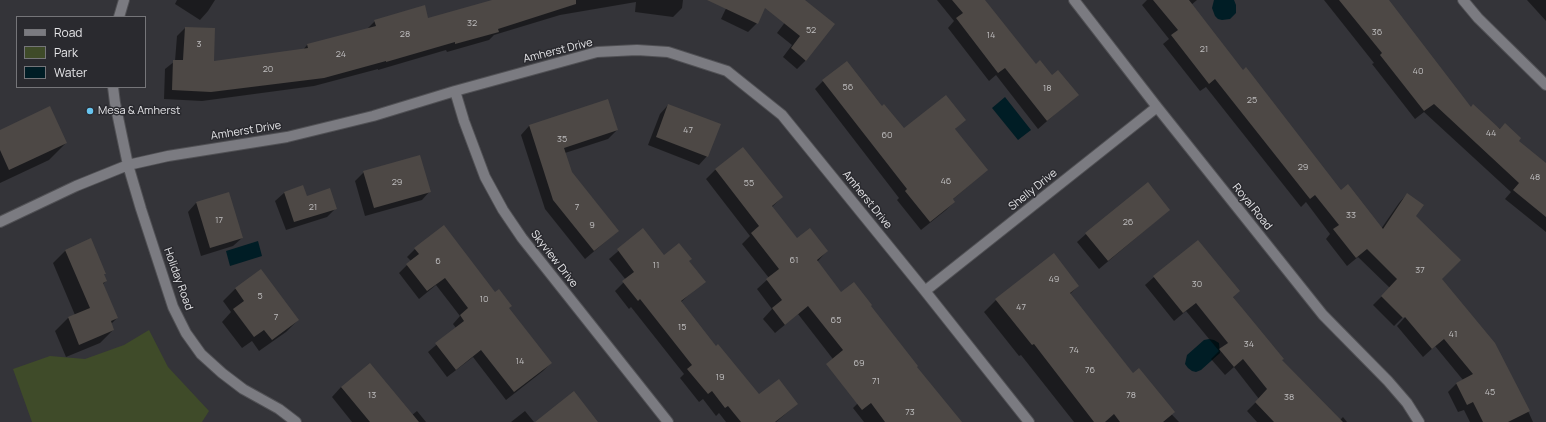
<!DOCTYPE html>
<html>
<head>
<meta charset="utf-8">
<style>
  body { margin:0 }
  #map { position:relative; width:1546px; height:422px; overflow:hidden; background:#343439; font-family:Manrope,sans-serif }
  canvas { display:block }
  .legend { position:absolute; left:16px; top:16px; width:130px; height:72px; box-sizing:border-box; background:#2a2a2f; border:1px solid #757579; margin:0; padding:5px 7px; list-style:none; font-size:12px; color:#e5e5e8 }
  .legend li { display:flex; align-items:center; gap:8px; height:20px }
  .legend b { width:20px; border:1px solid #757579 }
</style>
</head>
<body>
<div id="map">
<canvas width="1546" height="422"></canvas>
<ul class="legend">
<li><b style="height:5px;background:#7b7b81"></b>Road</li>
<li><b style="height:11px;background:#3f4b29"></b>Park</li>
<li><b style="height:11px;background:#001d25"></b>Water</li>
</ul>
</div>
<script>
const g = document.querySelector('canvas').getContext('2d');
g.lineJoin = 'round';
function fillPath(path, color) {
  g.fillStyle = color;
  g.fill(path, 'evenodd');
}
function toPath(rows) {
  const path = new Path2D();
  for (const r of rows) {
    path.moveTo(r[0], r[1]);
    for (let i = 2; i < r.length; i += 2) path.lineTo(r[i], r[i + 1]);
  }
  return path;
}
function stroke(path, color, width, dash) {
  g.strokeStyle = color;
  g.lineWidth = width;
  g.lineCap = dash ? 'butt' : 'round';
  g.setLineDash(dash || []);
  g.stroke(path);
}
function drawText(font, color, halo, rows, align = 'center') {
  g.font = font + ' Manrope,sans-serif';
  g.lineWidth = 3;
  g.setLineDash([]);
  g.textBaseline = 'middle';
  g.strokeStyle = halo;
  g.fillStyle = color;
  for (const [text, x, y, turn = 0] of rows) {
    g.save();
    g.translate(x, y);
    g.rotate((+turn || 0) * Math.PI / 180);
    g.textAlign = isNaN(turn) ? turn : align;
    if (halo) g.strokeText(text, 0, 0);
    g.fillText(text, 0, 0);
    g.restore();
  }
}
fillPath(toPath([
  [149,330,168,367,209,411,202,422,32,422,13,369,50,356,85,359,124,345]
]), '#3f4b29');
fillPath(toPath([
  [1214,0,1234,0,1236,5,1236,13,1230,19,1222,20,1218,19,1215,16,1212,8],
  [1005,97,1031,130,1018,140,992,108],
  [258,241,262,256,230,266,226,251],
  [1209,339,1214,340,1219,343,1220,353,1201,370,1196,372,1192,371,1188,368,1185,364,1187,355,1204,340]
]), '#001d25');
fillPath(toPath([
  [177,0,215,0,208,11,200,20,175,4],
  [496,0,683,0,682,8,673,17,635,12,636,2,560,15,494,35,489,40,447,52,446,50,378,70,378,69,314,86,202,101,164,99,165,69,175,61,177,36,185,28,213,62,303,50,307,45,366,30,375,21,428,20],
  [730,0,768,0,757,23,748,32,721,19],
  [937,0,984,0,1035,66,1077,95,1038,129,996,75,989,81,948,28,954,21],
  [1147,0,1197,0,1191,5,1243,71,1341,191,1381,229,1399,203,1407,194,1441,279,1528,411,1533,422,1470,422,1464,410,1458,412,1448,392,1456,384,1463,380,1435,346,1423,357,1397,326,1407,315,1406,314,1394,326,1373,305,1390,288,1358,257,1347,266,1326,239,1330,234,1306,202,1301,207,1206,87,1200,91,1163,44,1169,39,1142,5],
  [1324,0,1387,0,1471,108,1517,141,1546,164,1546,232,1505,199,1511,192,1424,112,1415,119,1372,64,1374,63],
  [1527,0,1546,0,1546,21],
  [795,9,806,60,797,69,783,57,792,45,777,33],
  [823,81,882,107,904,130,964,120,954,130,987,170,952,200,954,202,946,210,921,230,897,200,899,198,815,89],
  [607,101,617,130,608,139,565,153,571,173,618,231,585,259,545,209,521,135,529,126],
  [668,105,707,156,699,165,648,145,660,114],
  [0,131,66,143,49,160,0,183],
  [743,148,782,197,772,207,796,239,827,251,817,262,841,293,854,284,843,372,798,314,775,333,763,319,772,309,757,289,769,278,742,244,750,236,706,179,715,170],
  [364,172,430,191,422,200,365,216,355,181],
  [302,186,306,198,336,208,327,217,286,230,275,201,284,193],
  [228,193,242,238,233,246,201,256,188,212,196,203],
  [1169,210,1099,269,1077,242,1086,234],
  [643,230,664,256,688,261,704,281,681,302,716,347,759,396,797,404,776,422,726,422,719,413,716,416,703,399,699,402,680,378,684,374,631,307,629,309,615,291,626,280,609,259],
  [415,249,495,293,551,363,543,371,506,400,473,357,447,377,428,352,456,328,453,324,460,316,436,285,419,299,399,273,411,261,407,257],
  [66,250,105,273,103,275,106,281,103,284,117,318,111,324,113,330,100,343,66,357,55,331,68,318,75,315,53,263],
  [261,270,298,320,286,332,259,351,252,341,242,348,222,322,231,312,223,301,235,289],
  [1154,277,1233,297,1281,360,1340,420,1343,417,1347,422,1257,422,1247,411,1259,399,1234,367,1225,375,1211,359,1219,351,1186,311,1174,321,1145,285],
  [1078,286,1070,294,1133,374,1179,422,1074,422,1021,355,1019,356,984,312,996,300],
  [341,387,412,415,417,411,426,422,352,422,332,397],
  [865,396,960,422,864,422,853,408],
  [525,411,534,422,511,422]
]), '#0007');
fillPath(toPath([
  [492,0,576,0,576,4,498,29,499,32,455,44,455,42,386,62,386,61,324,78,211,92,172,90,173,60,183,60,185,27,215,28,214,61,308,48,307,44,376,26,374,20,425,5,428,18],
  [707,0,805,0,835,24,806,61,791,48,800,36,765,8,758,24],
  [952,0,985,0,1036,64,1040,60,1052,75,1058,70,1079,95,1047,121,1005,68,998,73,956,18,963,13],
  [1153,0,1189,0,1243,70,1246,67,1341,190,1348,184,1383,229,1407,193,1424,205,1416,216,1461,260,1442,279,1495,343,1530,411,1508,422,1483,422,1473,402,1467,405,1456,383,1473,374,1444,339,1432,349,1405,317,1403,318,1381,296,1397,279,1367,249,1356,258,1333,229,1339,225,1315,195,1310,199,1215,79,1209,84,1171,35,1178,30],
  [1339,0,1389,0,1471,107,1473,104,1500,129,1505,123,1521,138,1519,141,1546,163,1546,217,1513,190,1519,183,1434,104,1424,111,1380,55,1382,53],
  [847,61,882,106,884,104,904,128,946,95,966,120,955,129,988,170,953,199,955,202,930,222,905,191,907,189,822,80],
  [608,99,618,130,564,148,572,172,619,231,594,251,553,200,529,125],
  [668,104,721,124,708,157,656,137],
  [50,106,67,143,9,170,0,150,0,130],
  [743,147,783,197,772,206,797,238,810,228,828,251,817,260,841,292,854,282,872,305,871,306,918,366,917,367,962,422,885,422,871,403,862,410,826,364,843,350,808,306,785,325,772,308,782,300,766,279,779,269,751,233,759,226,715,169],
  [420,155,431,192,374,208,363,171],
  [1148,182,1170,210,1108,261,1085,233],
  [303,185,307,196,330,188,337,209,294,222,284,192],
  [229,192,243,238,210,248,196,202],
  [444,225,495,292,499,289,512,306,509,308,552,363,514,392,481,350,456,370,435,343,464,321,460,315,468,308,445,278,427,291,406,264,419,254,414,248],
  [643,228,664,255,679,243,692,259,689,261,706,282,681,301,716,346,718,344,759,394,779,379,798,404,775,422,741,422,728,406,725,408,712,391,708,394,687,369,692,365,640,299,638,301,622,281,634,272,617,249],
  [91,238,106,274,104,274,107,281,103,283,118,318,111,321,114,330,79,345,68,317,90,308,65,250],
  [1198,240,1240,291,1233,297,1284,359,1282,360,1343,422,1274,422,1255,402,1267,389,1243,359,1234,367,1219,349,1228,343,1196,303,1183,313,1153,276],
  [1054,253,1079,286,1070,293,1133,373,1139,368,1175,412,1163,422,1120,422,1114,414,1105,422,1094,422,1034,344,1032,345,995,299],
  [261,269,299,320,272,340,264,330,254,337,233,309,244,301,235,288],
  [370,363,419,422,370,422,341,387],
  [574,391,598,422,535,422]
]), '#4d4845');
const minor = toPath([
  [1074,0,1157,107,1323,315,1388,381,1407,403,1419,422],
  [1463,0,1478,18,1546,85],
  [119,17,124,0],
  [113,87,115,103,128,165,141,209,173,307,186,333,201,354,222,373,243,389,279,409,296,422],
  [455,91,464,121,485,177,503,210,522,238,668,422],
  [0,222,76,186,128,165,168,156,287,137,373,116,455,91,597,52,637,50,668,52,727,71,782,115,925,291,1029,422],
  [925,291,1157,107]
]);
stroke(minor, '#505054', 12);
stroke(minor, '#7b7b81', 10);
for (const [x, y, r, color] of [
  [90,111,4,"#67c4ef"]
]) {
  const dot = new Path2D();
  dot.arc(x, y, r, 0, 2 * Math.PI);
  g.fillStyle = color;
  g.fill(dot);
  stroke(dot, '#2a2a2f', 1.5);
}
drawText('9px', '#bfbebf', null, [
  ["32",472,23],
  ["52",811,30],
  ["36",1377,32],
  ["28",405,34],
  ["14",991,35],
  ["3",199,44],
  ["21",1204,49],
  ["24",341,54],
  ["20",268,69],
  ["40",1418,71],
  ["56",848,87],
  ["18",1047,88],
  ["25",1252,100],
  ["47",688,130],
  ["44",1491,133],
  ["60",887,135],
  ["35",562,139],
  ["29",1303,167],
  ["48",1535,177],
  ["46",946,181],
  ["29",397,182],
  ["55",749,183],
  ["21",313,207],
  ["7",577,207],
  ["33",1351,215],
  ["17",219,220],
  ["26",1128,222],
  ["9",592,225],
  ["61",794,260],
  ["6",438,261],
  ["11",656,265],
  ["37",1420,270],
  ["49",1054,279],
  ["30",1197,284],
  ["5",260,296],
  ["10",484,299],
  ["47",1021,307],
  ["7",276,317],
  ["65",836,320],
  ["15",682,327],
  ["41",1453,334],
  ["34",1249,344],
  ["74",1074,350],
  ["14",520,361],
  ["69",859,363],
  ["76",1090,370],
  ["19",720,377],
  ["71",876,381],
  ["45",1490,392],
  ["13",372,395],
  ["78",1131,395],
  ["38",1289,397],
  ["73",910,412]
]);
drawText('11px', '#e5e5e8', '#2a2a2f', [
  ["Amherst Drive",558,51,-14],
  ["Amherst Drive",246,131,-9],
  ["Shelly Drive",1033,190,-39],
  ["Amherst Drive",867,200,51],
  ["Royal Road",1252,207,51],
  ["Skyview Drive",554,259,52],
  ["Holiday Road",178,279,70]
]);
drawText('11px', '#e5e5e8', '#2a2a2f', [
  ["Mesa & Amherst",98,111]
], 'left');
</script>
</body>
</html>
